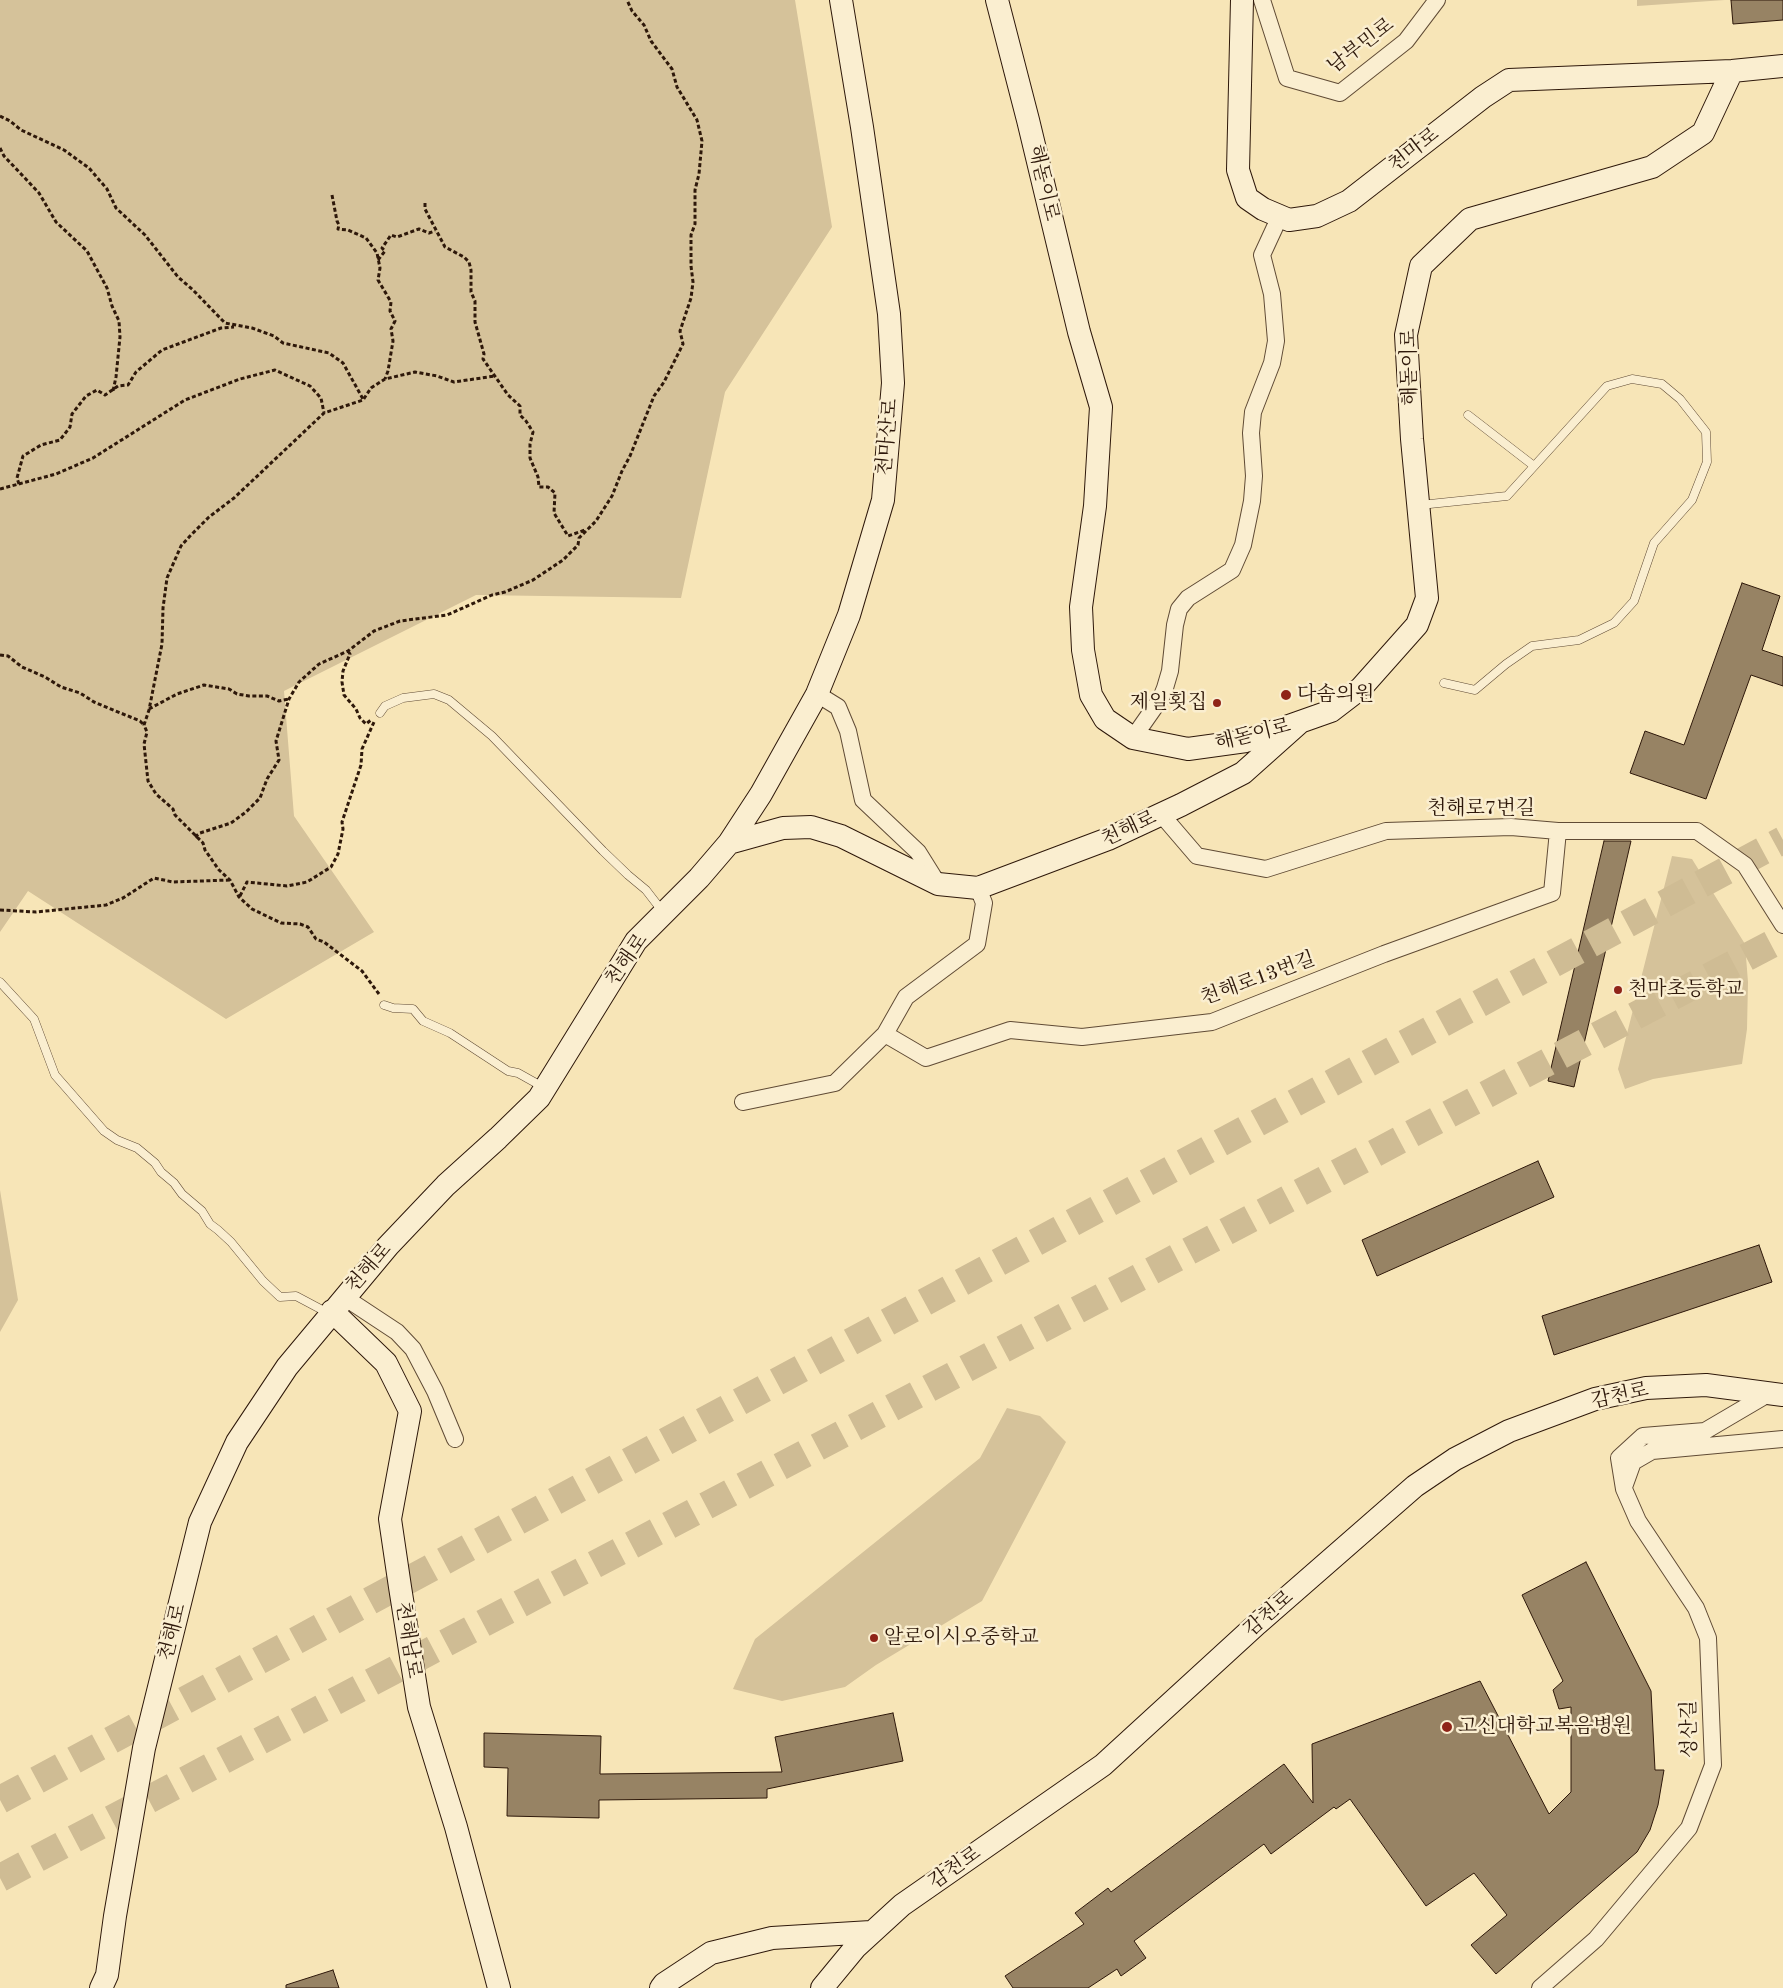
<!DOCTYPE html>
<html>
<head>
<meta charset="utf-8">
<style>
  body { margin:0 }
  canvas { display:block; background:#f7e5b7 }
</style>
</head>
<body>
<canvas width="1783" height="1988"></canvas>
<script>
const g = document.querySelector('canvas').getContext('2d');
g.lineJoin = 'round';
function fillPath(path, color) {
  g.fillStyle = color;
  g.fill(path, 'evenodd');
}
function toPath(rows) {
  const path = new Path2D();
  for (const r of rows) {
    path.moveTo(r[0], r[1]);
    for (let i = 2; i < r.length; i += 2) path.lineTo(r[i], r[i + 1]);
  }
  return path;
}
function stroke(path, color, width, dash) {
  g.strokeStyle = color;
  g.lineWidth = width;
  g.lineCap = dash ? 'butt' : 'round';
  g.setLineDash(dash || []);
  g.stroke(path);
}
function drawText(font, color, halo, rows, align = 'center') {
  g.font = font + ' "Old Standard TT","Noto Serif KR",serif';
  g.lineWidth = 5;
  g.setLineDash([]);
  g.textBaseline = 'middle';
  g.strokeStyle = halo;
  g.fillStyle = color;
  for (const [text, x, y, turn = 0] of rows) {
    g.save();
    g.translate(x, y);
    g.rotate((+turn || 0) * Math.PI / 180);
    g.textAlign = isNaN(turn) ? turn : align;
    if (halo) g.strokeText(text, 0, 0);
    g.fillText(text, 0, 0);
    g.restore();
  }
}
fillPath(toPath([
  [0,0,795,0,832,227,725,392,681,598,476,595,284,691,294,816,374,932,226,1019,28,891,0,932],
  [1637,0,1725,0,1637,6],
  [1672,856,1692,859,1745,944,1748,982,1747,1029,1742,1064,1653,1079,1625,1089,1618,1069],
  [0,1190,18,1300,0,1332],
  [1007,1408,1040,1416,1066,1442,982,1601,876,1665,845,1687,782,1701,733,1689,755,1639,980,1458]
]), '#d5c29a');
const building = toPath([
  [1731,0,1783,0,1783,20,1733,24,1731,0],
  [1742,583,1780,596,1762,650,1783,657,1783,686,1751,675,1706,799,1630,773,1645,731,1684,745,1742,583],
  [1604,841,1631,841,1574,1087,1548,1081,1604,841],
  [1538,1161,1554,1197,1377,1276,1362,1240,1538,1161],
  [1759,1245,1772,1282,1554,1355,1542,1316,1759,1245],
  [1586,1562,1651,1691,1655,1770,1664,1770,1658,1805,1650,1830,1637,1852,1496,1974,1471,1945,1507,1915,1474,1873,1426,1906,1350,1799,1336,1809,1334,1807,1271,1854,1264,1844,1134,1941,1146,1958,1121,1976,1117,1969,1088,1988,1013,1988,1005,1976,1084,1924,1075,1913,1108,1888,1111,1892,1284,1764,1313,1803,1312,1744,1480,1681,1549,1814,1571,1792,1571,1707,1559,1709,1553,1690,1563,1681,1522,1595,1586,1562],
  [893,1713,903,1761,767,1789,767,1798,599,1800,599,1818,507,1816,508,1768,484,1767,484,1733,601,1736,600,1774,782,1772,775,1737,893,1713],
  [333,1970,339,1988,286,1988,286,1985,333,1970]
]);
fillPath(building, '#978364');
stroke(building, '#2e180a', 1);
stroke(toPath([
  [0,1800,1783,840],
  [0,1878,1783,938]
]), '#cfbc94', 28, [28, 14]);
const lane = toPath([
  [1468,415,1534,466],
  [1420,505,1507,496,1607,386,1632,379,1662,384,1680,399,1706,432,1707,462,1692,500,1654,543,1634,601,1614,623,1579,640,1532,646,1506,664,1475,690,1444,683],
  [380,713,385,706,403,698,434,694,449,700,492,736,603,851,628,875,646,890,663,912],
  [0,982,34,1019,55,1075,104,1131,117,1140,137,1148,155,1163,161,1172,174,1183,182,1194,202,1211,210,1224,218,1230,231,1242,263,1281,280,1297,296,1296,328,1313],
  [384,1005,393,1008,413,1009,423,1021,450,1033,508,1071,518,1073,543,1087]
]);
const street = toPath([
  [1262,0,1287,78,1340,93,1406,41,1437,0],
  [817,694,838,707,848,731,863,800,918,852,938,884],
  [1133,738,1161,698,1165,688,1170,671,1175,625,1179,609,1188,598,1232,570,1243,545,1252,501,1254,476,1251,433,1253,412,1272,363,1276,341,1272,294,1262,255,1280,216],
  [1161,814,1197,856,1266,869,1386,831,1511,827,1558,831,1697,831,1745,865,1783,925],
  [885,1034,926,1058,1010,1030,1082,1037,1212,1022,1384,954,1552,893,1558,831],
  [743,1102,835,1083,885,1034,906,997,977,944,984,903,978,888],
  [344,1297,397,1332,413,1349,435,1391,455,1439],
  [1624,1487,1633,1462,1652,1451,1783,1439],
  [1540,1988,1596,1939,1689,1828,1713,1765,1708,1638,1696,1608,1638,1521,1624,1489,1619,1458,1643,1436,1705,1431,1768,1394]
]);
const secondary = toPath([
  [997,0,1028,120,1079,332,1101,407,1095,506,1081,607,1083,650,1091,695,1105,719,1133,738,1188,749,1246,741,1331,711,1361,688,1417,625,1427,598,1412,439,1406,335,1421,266,1470,219,1652,167,1703,133,1732,71],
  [1242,0,1238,170,1247,198,1263,209,1289,220,1317,216,1349,201,1483,97,1509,80,1732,71,1783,66],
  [729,843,761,794,817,694,849,615,883,500,893,383,889,314,862,127,841,0],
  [332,1311,386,1363,410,1411,390,1519,400,1587,419,1707,456,1827,499,1988],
  [101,1988,107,1975,115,1916,144,1748,200,1522,237,1442,287,1367,388,1246,446,1185,498,1138,539,1098,636,941,699,878,729,843,783,828,811,827,841,836,938,884,978,888,1108,839,1181,805,1243,773,1299,723],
  [661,1988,664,1984,711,1953,772,1938,871,1932],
  [822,1988,855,1948,902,1905,1103,1765,1257,1624,1415,1486,1455,1459,1509,1431,1595,1399,1646,1388,1706,1385,1783,1395]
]);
stroke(lane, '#604b35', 9);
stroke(street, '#604b35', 18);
stroke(secondary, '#2e180a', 24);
stroke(toPath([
  [0,116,10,121,21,130,64,150,89,168,107,189,116,208,145,235,178,277,193,290,225,323,252,328,274,336,283,343,329,353,343,363,363,399],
  [0,148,4,156,39,193,56,222,87,251,107,288,112,306,119,321,120,337,116,377,113,391],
  [332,195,337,221,339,225,338,229,348,230,366,238,377,253,380,268,378,280,391,302,390,311,395,321,391,329,393,341,388,371,385,379],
  [425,203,425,209,445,247,464,257,469,262,471,270,471,292,475,301,475,322,484,354,483,359,508,395,520,406,520,415,526,421,533,432,530,444,530,458,538,477,539,487,548,487,555,493,554,513,568,536,585,530],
  [378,260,385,251,382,248,391,235,397,237,419,229,429,233,435,231],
  [19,484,17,478,23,456,41,445,60,440,70,427,72,414,86,396,97,390,105,395,118,386,128,385,136,372,162,350,221,328,234,327],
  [0,489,56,474,93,458,185,400,240,379,275,370,310,386,321,398,324,413],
  [348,651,350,654,343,671,342,682,344,695,356,709,360,718,366,724,371,720],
  [0,655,8,656,22,667,45,677,61,687,80,693,94,702,140,721,144,725],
  [149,709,177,694,204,685,229,689,237,694,249,696,267,696,279,701,289,699],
  [195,837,200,833,231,823,246,812,260,798,267,779,279,760,276,741,289,699,299,682,319,664,348,651,374,631,400,621,447,615,492,595,505,592,533,580,563,560,578,545,579,538,596,521,612,496,622,471,630,456,654,396,664,382,683,344,680,331,691,298,693,282,691,266,691,235,695,224,695,190,699,174,702,141,697,120,677,87,672,69,651,41,644,25,632,11,627,0],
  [240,896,247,882,287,886,307,882,331,867,338,854,343,829,342,822,361,765,362,749,374,722],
  [0,910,36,912,106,905,123,898,154,878,173,882,230,880],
  [379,994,362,971,324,942,316,939,308,927,300,924,281,923,252,909,239,897,230,880,219,870,205,850,203,843,175,815,173,809,156,794,148,781,144,744,147,732,144,725,149,710,162,644,163,608,167,578,181,546,190,536,209,517,234,498,324,413,363,400,371,388,385,379,415,372,437,376,454,382,495,376]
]), '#2e180a', 3, [4, 2.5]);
stroke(lane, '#faeed0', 8);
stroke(street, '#faeed0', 16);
stroke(secondary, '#faeed0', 22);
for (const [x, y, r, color] of [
  [1286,695,6,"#8f2418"],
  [1217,703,5,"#8f2418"],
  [1618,990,5,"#8f2418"],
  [874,1638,5,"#8f2418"],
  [1447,1727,6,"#8f2418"]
]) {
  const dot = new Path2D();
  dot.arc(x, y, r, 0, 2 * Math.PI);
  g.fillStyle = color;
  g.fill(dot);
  stroke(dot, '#faeed0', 2);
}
drawText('20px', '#2e180a', '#faeed0', [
  ["남부민로",1361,46,-37],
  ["천마로",1414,150,-38],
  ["해돋이로",1043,183,77],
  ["해돋이로",1410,367,-91],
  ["천마산로",888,437,-85],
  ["해돋이로",1253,735,-14],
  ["천해로7번길",1481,809],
  ["천해로",1129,829,-25],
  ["천해로",627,960,-55],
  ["천해로13번길",1258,979,-20],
  ["천해로",369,1268,-49],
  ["감천로",1620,1396,-12],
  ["감천로",1269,1614,-41],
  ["천해로",173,1632,-76],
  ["천해남로",408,1640,81],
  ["성산길",1690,1729,-91],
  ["감천로",955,1868,-35]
]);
drawText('20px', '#2e180a', '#faeed0', [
  ["다솜의원",1297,695],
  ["제일횟집",1207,703,"right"],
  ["천마초등학교",1628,990],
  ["알로이시오중학교",884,1638],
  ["고신대학교복음병원",1458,1727]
], 'left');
</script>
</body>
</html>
